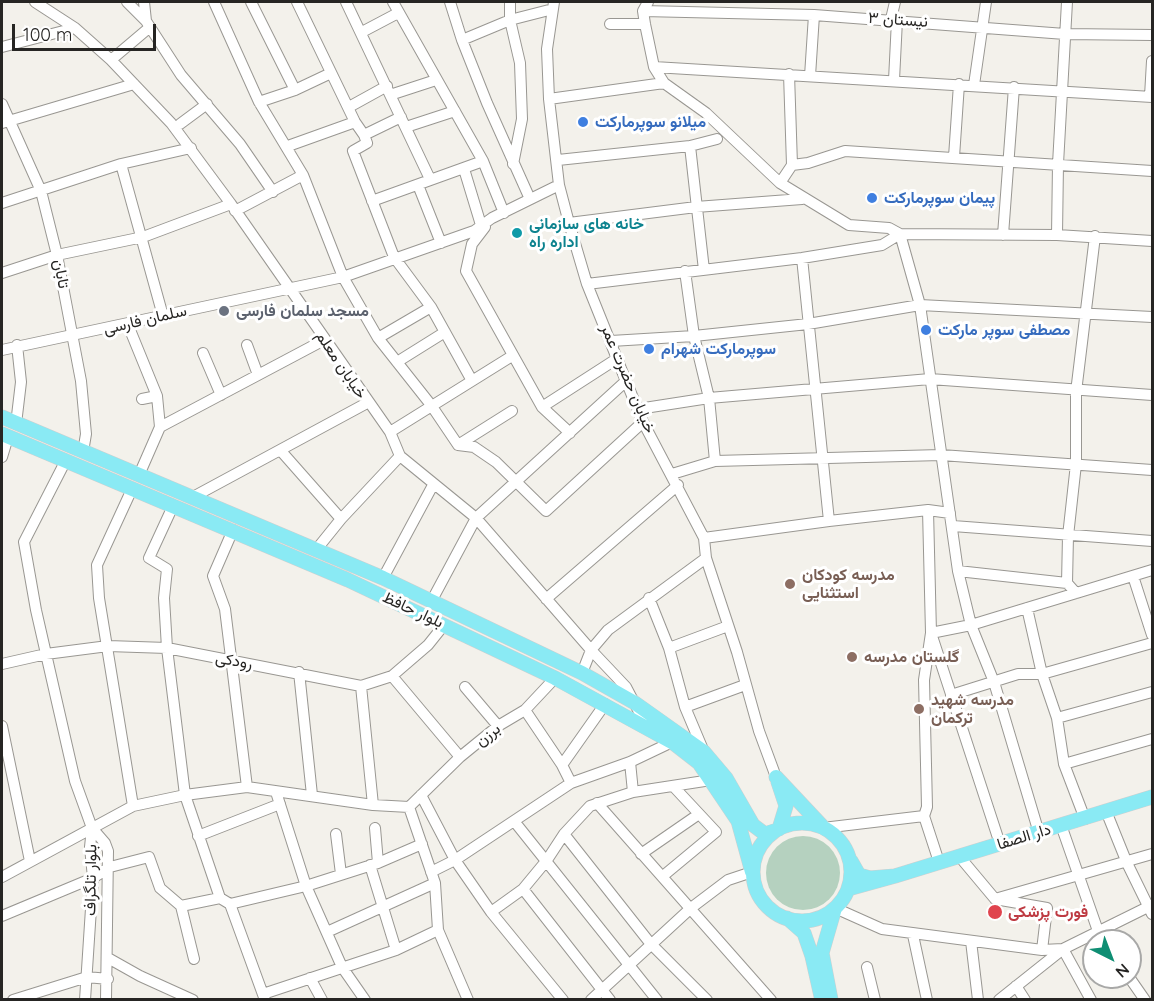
<!DOCTYPE html>
<html>
<head>
<meta charset="utf-8">
<style>
  body { margin:0 }
  #map { position:relative; width:1154px; height:1001px; overflow:hidden; background:#f3f1eb; font-family:Quicksand,sans-serif }
  canvas { display:block }
  .frame { position:absolute; inset:0; border:3px solid #262523; pointer-events:none }
  .north { position:absolute; left:1082px; top:929px; width:60px; height:60px; box-sizing:border-box; background:#fff; border:2px solid #a8a8a7; border-radius:50%; rotate:138deg; font-size:16px; font-weight:700; line-height:24px; text-align:center; color:#262523 }
  .north::after { content:''; display:block; margin:auto; width:21px; height:27px; background:#0f8e73; clip-path:polygon(50% 0,100% 100%,50% 72%,0 100%) }
  .scale { position:absolute; left:12px; top:24px; width:144px; height:27px; box-sizing:border-box; border:3px solid #262523; border-top:0; padding-left:8px; font-size:18px; line-height:21px; white-space:nowrap; color:#262523; -webkit-text-stroke:4px #fff; paint-order:stroke }
</style>
</head>
<body>
<div id="map">
<canvas width="1154" height="1001"></canvas>
<div class="frame"></div>
<div class="north">N</div>
<div class="scale">100 m</div>
</div>
<script>
const g = document.querySelector('canvas').getContext('2d');
g.lineJoin = 'round';
function fillPath(path, color) {
  g.fillStyle = color;
  g.fill(path, 'evenodd');
}
function toPath(rows) {
  const path = new Path2D();
  for (const r of rows) {
    if (r.length === 3) {
      path.moveTo(r[0] + r[2], r[1]);
      path.arc(r[0], r[1], r[2], 0, 2 * Math.PI);
      continue;
    }
    path.moveTo(r[0], r[1]);
    for (let i = 2; i < r.length; i += 2) path.lineTo(r[i], r[i + 1]);
  }
  return path;
}
function stroke(path, color, width, dash) {
  g.strokeStyle = color;
  g.lineWidth = width;
  g.lineCap = dash ? 'butt' : 'round';
  g.setLineDash(dash || []);
  g.stroke(path);
}
function drawText(font, color, halo, rows, align = 'center') {
  g.font = font + ' Quicksand,Vazirmatn,sans-serif';
  g.lineWidth = 6;
  g.setLineDash([]);
  g.textBaseline = 'middle';
  g.strokeStyle = halo;
  g.fillStyle = color;
  for (const [text, x, y, turn = 0] of rows) {
    g.save();
    g.translate(x, y);
    g.rotate((+turn || 0) * Math.PI / 180);
    g.textAlign = isNaN(turn) ? turn : align;
    if (halo) g.strokeText(text, 0, 0);
    g.fillText(text, 0, 0);
    g.restore();
  }
}
fillPath(toPath([
  [803,873,37]
]), '#b5d1bf');
const minor = toPath([
  [35,2,75,28,111,60,171,123,231,204,390,432,400,456,476,518,591,650,626,687,648,729],
  [127,2,146,21],
  [144,2,146,21,181,75,240,144,273,192],
  [214,2,259,102,303,175,343,277,378,338,431,405,458,445,474,447,496,462,546,511,643,422],
  [251,2,295,90],
  [297,2,355,122,364,135,367,143,353,151,394,257,431,307,471,379],
  [346,2,430,179],
  [393,2,483,161,504,213],
  [450,2,462,40,487,103,530,199],
  [510,2,510,20,520,63,522,119,513,164],
  [554,2,547,49,549,99,559,185,569,223,587,284,626,381,643,422,704,538,706,558,737,652,759,731,776,777],
  [648,2,643,11,645,24,654,67,664,83,706,113,780,183,849,225,889,228,900,234,1057,235,1152,241],
  [643,11,814,15,1065,34,1152,35],
  [891,19,895,2],
  [610,24,645,24],
  [362,32,398,13],
  [462,40,510,20,553,9],
  [2,47,75,28],
  [111,60,150,27],
  [654,67,1152,97],
  [810,76,814,15],
  [894,80,897,20],
  [974,85,986,2],
  [390,95,436,80],
  [1150,96,1152,61],
  [549,99,664,83],
  [259,102,295,90,331,73],
  [2,104,41,191,57,255,81,381,86,434,83,452],
  [349,107,387,86],
  [2,123,134,84],
  [180,124,207,104],
  [406,127,455,111],
  [364,135,401,117],
  [288,146,355,122],
  [690,146,704,270],
  [954,157,959,84],
  [558,160,690,146,717,139],
  [121,164,163,316],
  [792,165,808,163,845,151,1152,171],
  [464,169,481,225],
  [780,183,792,165,789,74],
  [418,185,441,243],
  [372,201,483,161],
  [2,203,121,164,191,148],
  [235,211,303,175],
  [569,223,696,207,802,199],
  [485,227,472,244,466,271,542,407,570,433],
  [900,234,920,305,958,571,971,625,994,682,1039,833],
  [1003,235,1014,87],
  [1057,235,1058,164,1067,2],
  [802,258,829,521],
  [685,271,694,336,709,398,715,461],
  [2,273,57,255,143,237,231,204],
  [587,284,802,258,882,245,900,234],
  [128,325,157,396,160,427],
  [378,338,431,307],
  [611,341,694,336,808,324,920,305,1152,317],
  [247,345,258,375],
  [2,350,343,277,474,231,492,218,559,185],
  [203,353,221,395],
  [397,362,445,332],
  [142,399,157,396],
  [542,407,618,358],
  [638,409,709,398,930,379,1152,395],
  [16,424,21,382,17,345],
  [390,432,512,356],
  [458,445,512,411],
  [281,451,341,519],
  [2,457,8,437],
  [65,462,24,542,36,610,75,781,92,828,105,843,108,851,106,1000],
  [672,474,715,461,941,455,1152,470],
  [139,475,160,427,324,340],
  [132,489,97,565,99,598,133,806],
  [193,497,367,403],
  [173,506,149,558,167,569,164,598,167,648,185,795,220,898,230,904,265,1000],
  [928,510,931,633,924,680,927,807,924,816,939,862],
  [953,526,1152,541],
  [233,530,213,576,225,609,247,787],
  [704,538,829,521,928,510,950,513],
  [316,550,341,519,400,456],
  [958,571,1067,583],
  [1133,576,1152,635],
  [383,578,433,485],
  [1076,593,1067,583,1068,536,1076,464,1076,392,1095,236],
  [649,598,669,648,685,707,704,752],
  [546,599,678,485],
  [431,602,476,518,626,381],
  [1027,608,1042,674,1057,718,1064,764,1085,819],
  [931,633,971,625,1152,570],
  [932,636,1000,844],
  [669,648,728,626],
  [2,664,46,654,108,646,167,648,361,686,392,676,428,645,444,625],
  [299,672,312,795],
  [582,673,591,650,608,630,706,558],
  [392,676,460,757],
  [361,686,373,805],
  [465,687,498,726],
  [951,695,1018,674,1042,674,1152,643],
  [685,707,745,685],
  [525,710,562,765,571,783],
  [1057,718,1152,692],
  [2,726,30,861],
  [630,762,633,792],
  [1064,764,1152,739],
  [562,765,605,704],
  [276,792,306,886,342,967,365,1000],
  [421,795,455,860,491,912,563,1000],
  [597,803,771,1000],
  [409,807,435,883,438,930,468,1000],
  [1106,811,1127,863,1152,914],
  [514,821,657,1000],
  [1061,825,1098,931,1105,941],
  [375,828,378,863],
  [823,828,924,816],
  [336,834,341,874],
  [564,834,650,943,707,1000],
  [198,836,280,804],
  [641,854,699,814],
  [959,856,995,899,1047,908,1042,950],
  [370,865,396,950],
  [431,872,455,860,571,783,630,762,672,742],
  [663,876,716,832,674,787],
  [2,877,133,806,185,795,247,787,373,805,409,807,460,757,498,726,525,710,555,678],
  [523,889,610,1000],
  [995,899,1152,854],
  [230,904,306,886,378,863,422,844],
  [181,906,194,959],
  [835,908,882,929,1042,950,1063,949,1152,905],
  [491,912,523,889,547,860,564,834,590,806,633,792,711,780],
  [2,916,93,878,110,867,149,857,160,888,181,906,220,898],
  [327,932,435,883],
  [913,935,927,1000],
  [971,941,978,1000],
  [108,958,140,976,193,1000],
  [867,967,875,1000],
  [1129,977,1145,1000],
  [310,978,322,1000],
  [1016,986,1025,1000],
  [263,994,396,950,438,930],
  [13,1000,87,977,108,979],
  [85,1000,93,878,90,847,92,828],
  [591,1000,691,908,728,880,752,872],
  [999,1000,1063,949,1091,1000]
]);
const major = toPath([
  [2,417,383,578,582,673,635,703,704,752,726,778,753,825,765,834,774,831],
  [2,434,348,580,555,678,672,742,699,763,738,821,752,872],
  [776,777,822,826],
  [778,782,786,806,779,829],
  [802,872,49],
  [895,876,1152,797],
  [848,889,895,876,870,878,859,875,851,861],
  [787,918,804,933,812,956,821,996],
  [831,1000,822,953,835,908]
]);
stroke(minor, '#999792', 12);
stroke(major, '#cfcfcf', 15);
stroke(minor, '#fff', 10);
stroke(major, '#8aeaf4', 14);
for (const [x, y, r, color] of [
  [583,122,6,"#3f7fe0"],
  [872,198,6,"#3f7fe0"],
  [517,233,6,"#0f9aa8"],
  [224,311,6,"#6b7280"],
  [926,330,6,"#3f7fe0"],
  [649,349,6,"#3f7fe0"],
  [790,584,6,"#8d6e63"],
  [852,657,6,"#8d6e63"],
  [919,709,6,"#8d6e63"],
  [995,912,8,"#e0444e"]
]) {
  const dot = new Path2D();
  dot.arc(x, y, r, 0, 2 * Math.PI);
  g.fillStyle = color;
  g.fill(dot);
  stroke(dot, '#fff', 2);
}
drawText('16px', '#262523', '#fff', [
  ["نیستان ۳",898,20,4],
  ["تابان",61,274,79],
  ["سلمان فارسی",145,320,-13],
  ["خیابان معلم",341,365,56],
  ["خیابان حضرت عمر",628,379,67],
  ["بلوار حافظ",413,610,25],
  ["رودکی",234,661,10],
  ["برزن",488,735,-38],
  ["دار الصفا",1024,837,-17],
  ["بلوار تلگراف",91,880,-89]
]);
drawText('bold 16px', '#366cbe', '#fff', [
  ["میلانو سوپرمارکت",595,122],
  ["پیمان سوپرمارکت",884,198],
  ["مصطفی سوپر مارکت",938,330],
  ["سوپرمارکت شهرام",661,349]
], 'left');
drawText('bold 16px', '#0d838f', '#fff', [
  ["خانه های سازمانی",529,224],
  ["اداره راه",529,242]
], 'left');
drawText('bold 16px', '#5b616d', '#fff', [
  ["مسجد سلمان فارسی",236,311]
], 'left');
drawText('bold 16px', '#785e54', '#fff', [
  ["مدرسه کودکان",802,575],
  ["استثنایی",802,593],
  ["گلستان مدرسه",864,657],
  ["مدرسه شهید",931,700],
  ["ترکمان",931,718]
], 'left');
drawText('bold 16px', '#be3a42', '#fff', [
  ["فورت پزشکی",1008,912]
], 'left');
</script>
</body>
</html>
